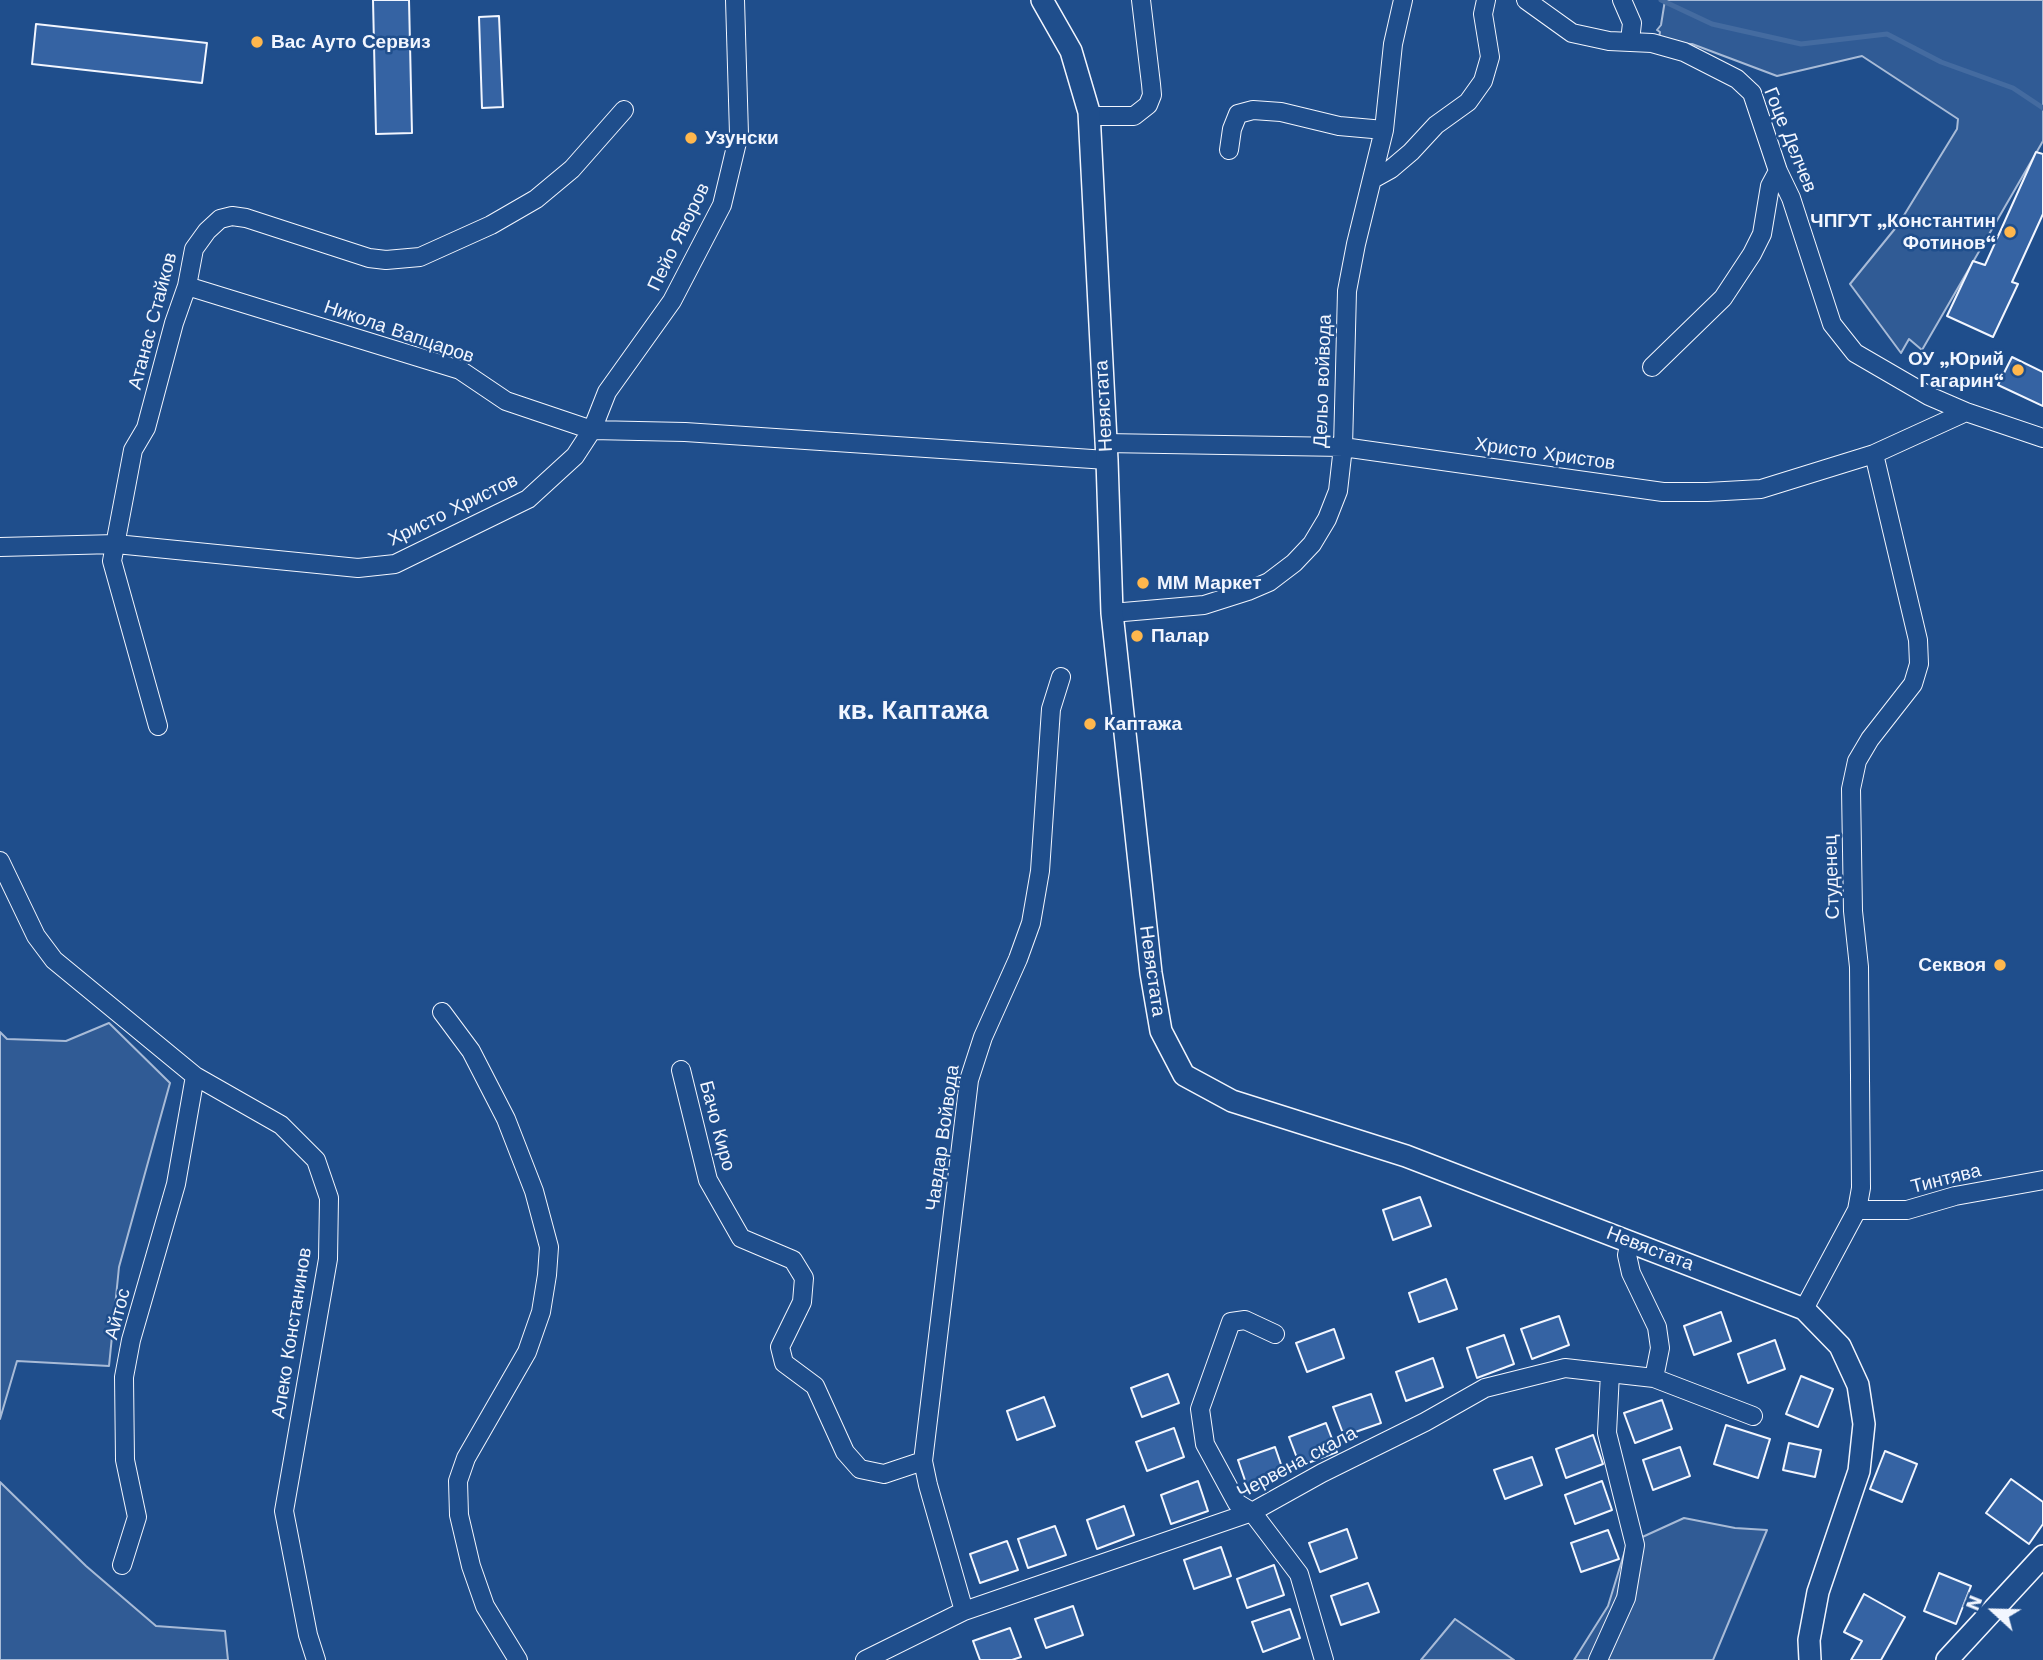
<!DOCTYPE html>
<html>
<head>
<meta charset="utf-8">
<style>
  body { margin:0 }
  #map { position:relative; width:2043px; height:1660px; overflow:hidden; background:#1f4e8c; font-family:"Work Sans",sans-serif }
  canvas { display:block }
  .north { position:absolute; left:1959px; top:1576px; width:70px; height:70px; -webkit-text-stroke:5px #1f4e8c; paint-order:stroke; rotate:292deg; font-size:19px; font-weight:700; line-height:28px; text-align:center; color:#f2f6ff }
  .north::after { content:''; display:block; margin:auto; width:24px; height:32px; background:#f2f6ff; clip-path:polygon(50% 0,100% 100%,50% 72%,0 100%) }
</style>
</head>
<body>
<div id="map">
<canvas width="2043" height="1660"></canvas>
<div class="north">N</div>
</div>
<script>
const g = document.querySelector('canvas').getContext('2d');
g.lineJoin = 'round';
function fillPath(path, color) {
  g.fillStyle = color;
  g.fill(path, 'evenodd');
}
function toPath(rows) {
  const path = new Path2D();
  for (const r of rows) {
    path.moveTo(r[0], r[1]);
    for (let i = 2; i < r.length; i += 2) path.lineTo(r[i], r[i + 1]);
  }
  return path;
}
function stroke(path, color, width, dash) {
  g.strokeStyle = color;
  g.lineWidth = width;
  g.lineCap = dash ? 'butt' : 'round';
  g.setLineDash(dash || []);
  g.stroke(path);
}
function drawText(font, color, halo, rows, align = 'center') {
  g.font = font + ' "Work Sans",sans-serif';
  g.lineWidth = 5;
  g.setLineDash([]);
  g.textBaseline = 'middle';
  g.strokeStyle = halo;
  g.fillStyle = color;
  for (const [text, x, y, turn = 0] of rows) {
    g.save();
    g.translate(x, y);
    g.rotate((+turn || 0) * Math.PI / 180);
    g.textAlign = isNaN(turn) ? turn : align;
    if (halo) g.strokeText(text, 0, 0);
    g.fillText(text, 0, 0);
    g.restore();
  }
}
const green = toPath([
  [1665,0,2043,0,2043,141,1922,350,1909,339,1901,353,1850,284,1898,225,1957,129,1958,119,1862,56,1777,76,1692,44,1658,43,1660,32,1657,30,1661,25,1665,0],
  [109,1023,170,1083,119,1267,109,1366,17,1361,0,1419,0,1032,7,1039,66,1041,109,1023],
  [0,1482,86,1566,156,1626,225,1631,228,1660,0,1660,0,1482],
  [1684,1518,1735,1528,1767,1530,1713,1660,1574,1660,1608,1606,1627,1544,1684,1518],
  [1455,1619,1514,1660,1421,1660,1455,1619]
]);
fillPath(green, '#305b95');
stroke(green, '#a8bbd7', 2);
stroke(toPath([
  [1661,0,1712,24,1801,44,1887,34,1941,62,2013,88,2043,108]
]), '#446ba0', 5);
const building = toPath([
  [373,0,409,0,412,133,376,134,373,0],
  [499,16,503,107,482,108,479,17,499,16],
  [36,24,207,43,202,83,32,64,36,24],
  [2036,152,2043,154,2043,214,2012,282,2018,284,1993,337,1947,316,1973,261,1985,265,2036,152],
  [2012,357,2043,372,2043,406,1998,385,2012,357],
  [1420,1197,1431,1226,1393,1240,1383,1210,1420,1197],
  [1446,1279,1457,1309,1419,1322,1409,1293,1446,1279],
  [1721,1312,1731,1341,1694,1355,1684,1326,1721,1312],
  [1559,1316,1569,1345,1532,1359,1521,1329,1559,1316],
  [1334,1329,1344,1358,1307,1372,1296,1343,1334,1329],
  [1504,1335,1514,1364,1477,1378,1467,1348,1504,1335],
  [1775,1340,1785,1369,1748,1383,1738,1354,1775,1340],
  [1433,1358,1443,1387,1406,1401,1396,1372,1433,1358],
  [1168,1374,1179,1403,1142,1417,1131,1388,1168,1374],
  [1801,1376,1833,1389,1818,1427,1786,1414,1801,1376],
  [1371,1394,1381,1423,1344,1436,1333,1407,1371,1394],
  [1044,1397,1055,1426,1017,1440,1007,1411,1044,1397],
  [1662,1400,1672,1429,1635,1443,1624,1413,1662,1400],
  [1326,1423,1337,1452,1300,1466,1289,1437,1326,1423],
  [1726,1425,1770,1439,1758,1478,1714,1464,1726,1425],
  [1174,1428,1184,1457,1147,1471,1136,1442,1174,1428],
  [1593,1435,1603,1464,1566,1478,1556,1449,1593,1435],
  [1789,1443,1821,1450,1815,1477,1783,1470,1789,1443],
  [1275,1447,1285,1476,1248,1489,1238,1460,1275,1447],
  [1680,1447,1690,1476,1653,1490,1643,1460,1680,1447],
  [1885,1451,1917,1464,1902,1502,1870,1489,1885,1451],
  [1532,1457,1542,1485,1505,1499,1494,1470,1532,1457],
  [2011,1479,2043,1502,2043,1524,2029,1544,1986,1513,2011,1479],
  [1198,1481,1208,1511,1171,1524,1161,1495,1198,1481],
  [1602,1481,1612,1510,1575,1524,1565,1495,1602,1481],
  [1124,1506,1134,1535,1097,1549,1087,1520,1124,1506],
  [1055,1526,1066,1555,1028,1568,1018,1539,1055,1526],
  [1347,1529,1357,1558,1320,1572,1309,1543,1347,1529],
  [1608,1530,1619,1559,1581,1572,1571,1543,1608,1530],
  [1007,1541,1018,1570,980,1583,970,1554,1007,1541],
  [1221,1547,1231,1576,1194,1589,1184,1560,1221,1547],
  [1274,1565,1284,1595,1247,1608,1237,1579,1274,1565],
  [1939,1573,1971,1586,1956,1624,1924,1611,1939,1573],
  [1368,1583,1379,1612,1341,1625,1331,1596,1368,1583],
  [1864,1594,1905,1617,1881,1660,1851,1660,1862,1641,1844,1632,1864,1594],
  [1073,1606,1083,1635,1046,1648,1035,1619,1073,1606],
  [1290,1609,1300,1638,1263,1652,1252,1622,1290,1609],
  [1010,1628,1021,1657,1012,1660,980,1660,973,1641,1010,1628]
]);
fillPath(building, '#3563a3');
stroke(building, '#f2f6ff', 2);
const minor = toPath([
  [1526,0,1572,33,1609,41,1652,43,1684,52,1737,79,1752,93,1778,171,1791,198,1832,324,1855,353,1929,396,1966,412,2043,438],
  [1622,0,1632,23,1630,41],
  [1089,116,1134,116,1148,105,1152,95,1151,84,1141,0],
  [1229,150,1232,129,1238,114,1253,110,1281,112,1339,126,1384,130],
  [1373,179,1391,169,1411,152,1436,125,1468,102,1483,81,1490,57,1483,14,1486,0],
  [187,286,460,370,506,401,592,430,685,432,1107,460],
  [1652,367,1723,298,1752,254,1762,234,1770,186,1778,171],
  [1105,443,1343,447,1663,492,1707,492,1761,489,1874,454,1966,412],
  [0,547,116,544,358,568,395,564,528,499,575,456,592,430,607,392,672,301,722,205,739,134,735,0],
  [1112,613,1204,605,1248,591,1269,582,1294,563,1312,544,1327,519,1338,491,1343,447,1347,291,1356,244,1384,130,1393,44,1403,0],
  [158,726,112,561,133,450,146,428,174,323,187,286,194,249,207,231,220,219,232,216,246,218,369,258,386,260,420,257,491,225,536,199,572,169,624,110],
  [0,861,36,936,54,960,195,1076,281,1125,316,1160,329,1198,328,1259,284,1511,308,1635,316,1660],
  [442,1012,471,1051,506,1119,534,1191,549,1247,547,1275,541,1312,527,1352,466,1458,458,1481,459,1515,471,1566,485,1606,518,1660],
  [681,1070,708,1180,741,1238,793,1260,804,1278,802,1302,780,1347,784,1363,815,1386,845,1452,860,1469,884,1474,923,1461],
  [1857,1210,1907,1210,1955,1196,2043,1180],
  [1630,1241,1627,1255,1631,1273,1657,1327,1660,1348,1654,1378],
  [1804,1309,1857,1210,1861,1188,1859,967,1853,911,1851,789,1857,761,1870,739,1913,684,1919,664,1918,640,1874,454],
  [1275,1334,1245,1320,1231,1322,1200,1409,1205,1444,1237,1503,1252,1512,1299,1574,1324,1660],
  [122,1565,137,1517,125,1460,124,1377,131,1340,176,1184,195,1076],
  [964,1611,928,1485,923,1461,969,1080,983,1037,1018,959,1031,923,1040,871,1051,709,1061,677],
  [865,1660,964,1611,1252,1512,1322,1473,1425,1422,1485,1388,1565,1368,1654,1378,1753,1416],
  [1598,1660,1626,1598,1635,1545,1607,1433,1610,1373]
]);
const tertiary = toPath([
  [1042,0,1071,51,1089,112,1107,460,1112,613,1151,973,1161,1031,1184,1075,1232,1101,1406,1156,1804,1309,1840,1346,1858,1385,1864,1424,1859,1471,1818,1592,1809,1640,1810,1660],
  [1947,1660,2043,1556]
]);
stroke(minor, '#f2f6ff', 20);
stroke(tertiary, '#f2f6ff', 24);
stroke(minor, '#1f4e8c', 18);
stroke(tertiary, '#1f4e8c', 21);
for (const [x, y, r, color] of [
  [257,42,7,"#ffb74d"],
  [691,138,7,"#ffb74d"],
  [2010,232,7,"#ffb74d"],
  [2018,370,7,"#ffb74d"],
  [1143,583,7,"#ffb74d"],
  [1137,636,7,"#ffb74d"],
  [1090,724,7,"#ffb74d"],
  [2000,965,7,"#ffb74d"]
]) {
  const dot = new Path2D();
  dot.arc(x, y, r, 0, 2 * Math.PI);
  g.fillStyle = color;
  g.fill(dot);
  stroke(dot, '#1f4e8c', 2.5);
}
drawText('bold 19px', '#f2f6ff', '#1f4e8c', [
  ["Вас Ауто Сервиз",271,42],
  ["Узунски",705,138],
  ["ЧПГУТ „Константин",1996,221,"right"],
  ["Фотинов“",1996,243,"right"],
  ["ОУ „Юрий",2004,359,"right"],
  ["Гагарин“",2004,381,"right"],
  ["ММ Маркет",1157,583],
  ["Палар",1151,636],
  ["Каптажа",1104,724],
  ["Секвоя",1986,965,"right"]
], 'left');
drawText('19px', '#f2f6ff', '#1f4e8c', [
  ["Гоце Делчев",1790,140,68],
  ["Пейо Яворов",679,237,-64],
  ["Атанас Стайков",153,321,-75],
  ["Никола Вапцаров",399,332,19],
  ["Дельо войвода",1323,381,-88],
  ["Невястата",1104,406,-93],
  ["Христо Христов",1545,454,8],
  ["Христо Христов",453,510,-26],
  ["Студенец",1832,877,-92],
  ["Невястата",1152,971,82],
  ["Бачо Киро",717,1126,75],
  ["Чавдар Войвода",943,1138,-82],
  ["Тинтява",1946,1179,-14],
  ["Невястата",1650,1249,21],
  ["Айтос",118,1314,-75],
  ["Алеко Констанинов",292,1333,-81],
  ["Червена скала",1297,1463,-28]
]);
drawText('bold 26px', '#f2f6ff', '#1f4e8c', [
  ["кв. Каптажа",913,711]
]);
</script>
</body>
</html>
